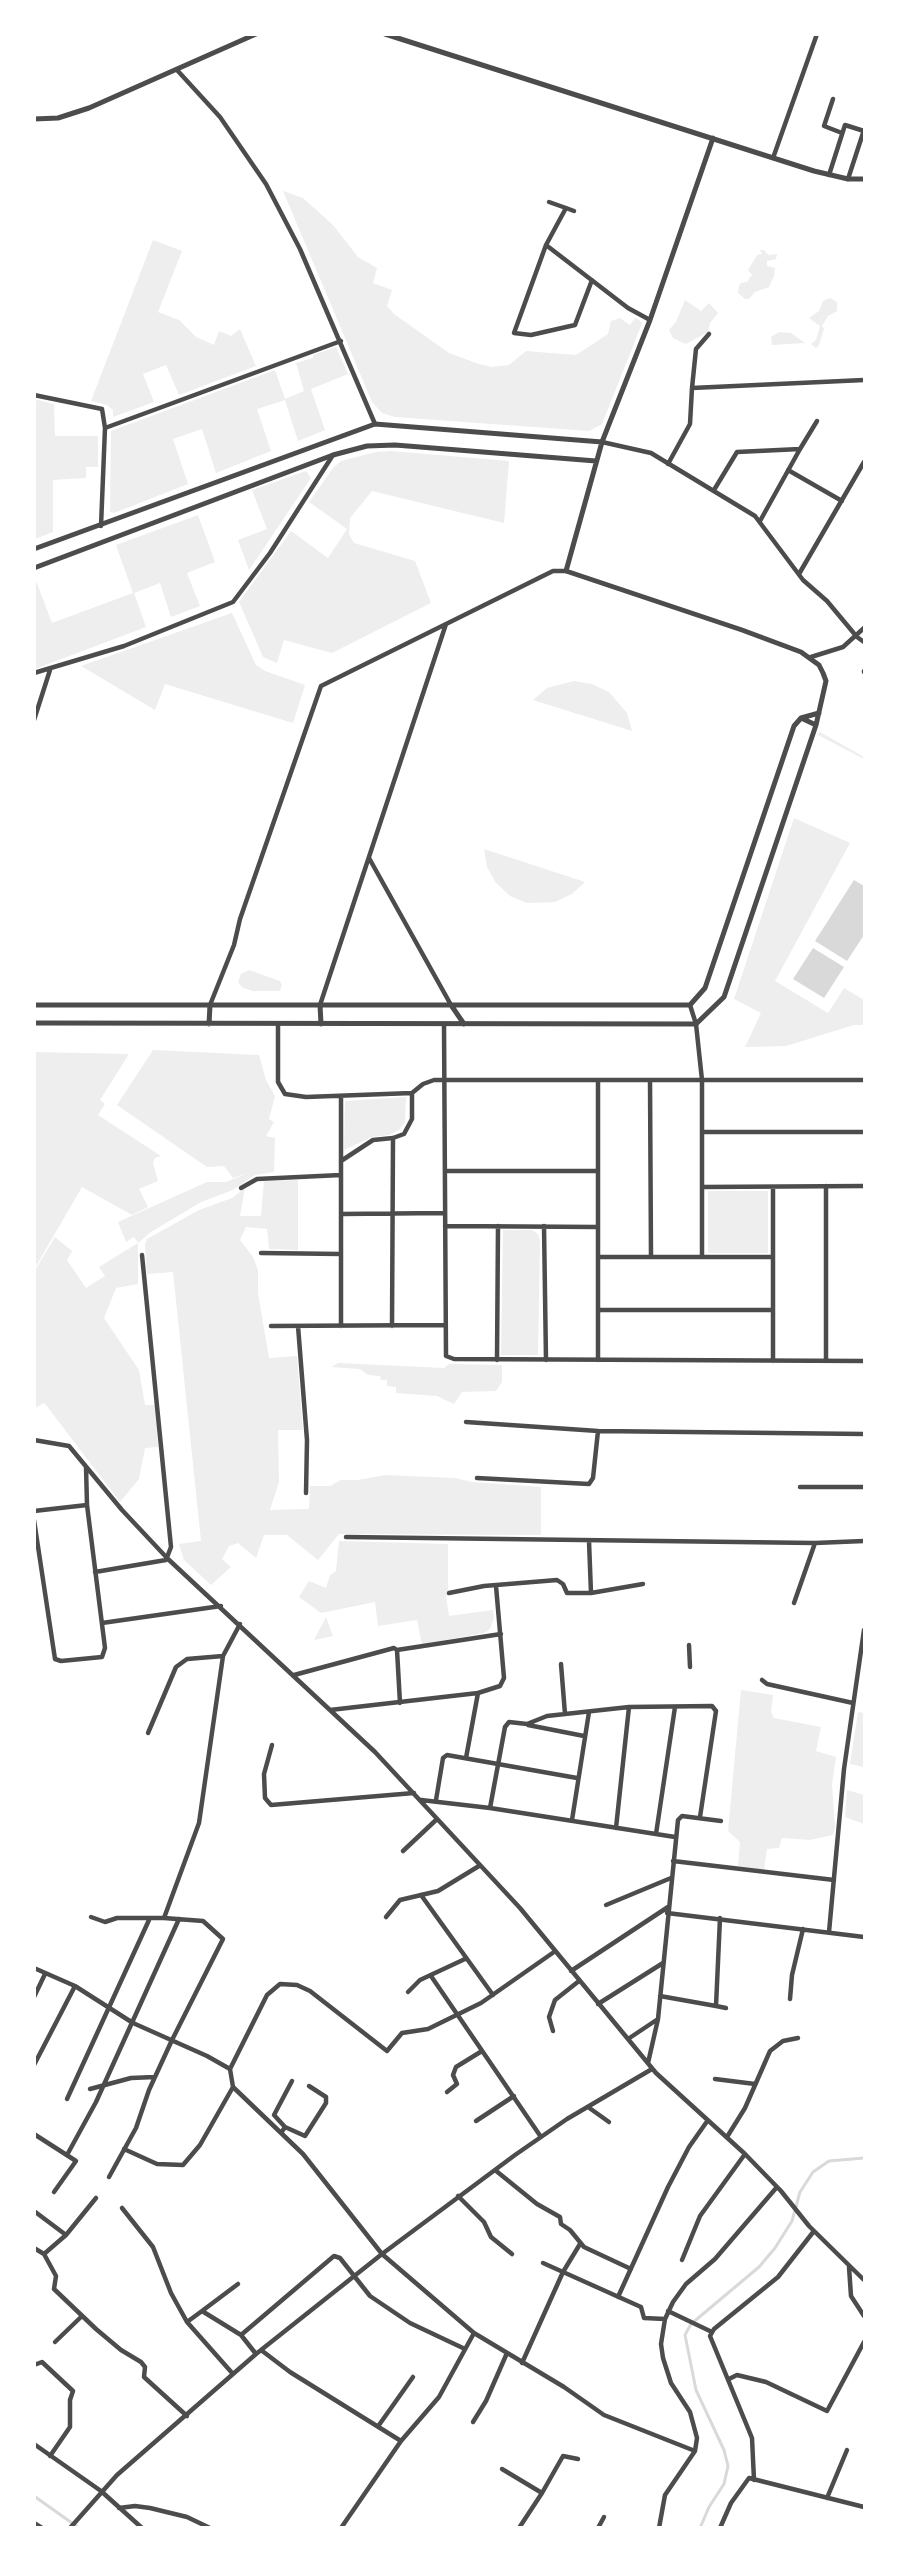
<!DOCTYPE html>
<html>
<head>
<meta charset="utf-8">
<style>
  body { margin:0 }
  #map { position:relative; width:899px; height:2562px; overflow:hidden; background:#fff; font-family:"Archivo Narrow",sans-serif }
  canvas { display:block }
  .frame { position:absolute; inset:0; border:36px solid #fff; pointer-events:none }
</style>
</head>
<body>
<div id="map">
<canvas width="899" height="2562"></canvas>
<div class="frame"></div>
</div>
<script>
const g = document.querySelector('canvas').getContext('2d');
g.lineJoin = 'round';
function fillPath(path, color) {
  g.fillStyle = color;
  g.fill(path, 'evenodd');
}
function toPath(rows) {
  const path = new Path2D();
  for (const r of rows) {
    path.moveTo(r[0], r[1]);
    for (let i = 2; i < r.length; i += 2) path.lineTo(r[i], r[i + 1]);
  }
  return path;
}
function stroke(path, color, width, dash) {
  g.strokeStyle = color;
  g.lineWidth = width;
  g.lineCap = dash ? 'butt' : 'round';
  g.setLineDash(dash || []);
  g.stroke(path);
}
fillPath(toPath([
  [283,191,303,198,333,225,358,257,377,268,373,283,392,290,387,306,394,314,449,353,479,364,492,367,509,365,526,351,576,355,608,334,611,321,620,318,630,325,635,318,639,320,642,323,639,331,602,424,589,431,395,417,382,413,372,402],
  [153,240,182,251,158,312,179,320,196,337,214,345,219,331,231,336,240,329,256,366,179,395,166,365,143,374,154,402,113,417,113,410,107,405,91,401],
  [760,250,764,250,768,255,777,254,776,259,767,261,767,266,775,268,774,276,769,287,755,292,749,299,745,299,738,293,739,286,741,283,747,282,752,275,748,270,757,255,762,254],
  [830,298,837,302,837,311,828,316,822,326,824,329,819,345,816,348,811,344,816,340,820,326,809,318,819,311,823,301],
  [685,300,701,311,709,303,718,313,710,323,708,332,686,344,673,338,669,330,676,322],
  [779,332,791,333,805,343,772,345,771,337],
  [336,347,348,374,311,389,325,430,298,441,285,400,257,409,271,451,216,473,202,429,173,439,188,484,114,513,110,512,111,431,275,370,285,399,304,391,296,363,313,358,313,355],
  [34,399,54,404,55,436,98,436,98,467,86,467,86,478,53,480,53,532,35,539],
  [391,451,509,461,504,523,372,491,350,518,349,534,354,543,415,561,431,603,332,653,284,640,277,663,263,657,239,602,291,531,328,558,347,529,309,502,333,468,341,461,376,452],
  [306,471,311,478,249,570,238,540,267,529,252,490],
  [198,515,215,562,187,573,200,606,171,617,160,583,134,593,146,627,35,669,35,578,52,623,133,593,116,545],
  [232,613,256,665,265,671,305,685,293,723,165,684,155,710,81,666],
  [574,681,592,684,609,692,627,713,632,731,533,700,547,688],
  [820,732,864,757,864,759,818,735],
  [794,818,850,843,775,981,828,1013,844,988,864,1000,864,1025,854,1025,786,1046,745,1047,761,1013,734,999],
  [484,849,585,882,572,894,555,902,527,903,510,896,496,883,487,867],
  [249,970,280,981,282,985,280,991,253,991,243,988,238,982,241,974],
  [153,1050,259,1055,266,1080,275,1096,269,1119,274,1122,266,1136,275,1138,274,1172,255,1175,233,1190,201,1202,151,1232,138,1243,138,1284,116,1288,104,1318,139,1370,145,1405,156,1405,158,1447,145,1448,139,1479,120,1502,46,1405,44,1403,35,1408,35,1270,55,1237,72,1251,67,1260,86,1288,105,1276,99,1267,138,1243,134,1237,126,1242,118,1222,207,1182,226,1182,248,1173,233,1178,224,1166,207,1167,117,1105],
  [35,1052,129,1054,100,1100,105,1104,98,1115,161,1156,155,1158,153,1163,158,1181,139,1189,148,1207,132,1215,82,1187,35,1268],
  [406,1097,405,1122,399,1130,389,1135,372,1137,344,1150,345,1101],
  [298,1180,298,1250,269,1249,267,1229,246,1227,240,1240,253,1257,258,1270,258,1293,269,1358,297,1356,303,1430,278,1430,279,1482,270,1510,309,1509,310,1486,330,1486,341,1480,358,1480,385,1475,455,1478,472,1482,541,1487,541,1535,339,1534,318,1560,287,1535,264,1535,256,1558,238,1543,229,1546,222,1559,231,1567,211,1585,184,1560,179,1544,201,1541,173,1272,147,1274,145,1245,147,1239,199,1210,232,1198,245,1188,240,1216,261,1216,264,1181],
  [708,1191,768,1191,768,1253,708,1253],
  [503,1230,532,1230,538,1234,540,1240,538,1355,501,1355],
  [338,1363,444,1368,449,1364,502,1365,502,1382,496,1391,462,1392,454,1404,437,1396,396,1393,396,1387,387,1386,387,1380,381,1380,380,1376,368,1375,360,1369,331,1367],
  [339,1541,448,1544,448,1595,446,1596,449,1616,493,1610,494,1618,490,1629,484,1633,422,1644,417,1620,378,1626,375,1602,321,1613,299,1597,309,1581,326,1588,330,1575,336,1571],
  [326,1617,333,1636,314,1640],
  [741,1690,773,1695,771,1712,774,1718,821,1727,816,1751,836,1757,832,1784,835,1828,833,1835,810,1840,782,1838,779,1848,767,1849,764,1870,738,1866,740,1842,728,1831],
  [858,1712,864,1713,864,1767,850,1764],
  [847,1790,864,1795,864,1824,845,1817]
]), '#eee');
fillPath(toPath([
  [854,880,864,886,864,935,847,961,815,941],
  [813,948,844,967,824,998,793,979]
]), '#d9d9d9');
stroke(toPath([
  [34,2496,79,2528],
  [700,2528,709,2507,724,2484,728,2466,724,2450,696,2390,685,2335,691,2324,759,2267,775,2248,792,2221,800,2192,813,2172,829,2161,864,2158]
]), '#d9d9d9', 3);
stroke(toPath([
  [177,70,220,117,266,184,300,249,375,424],
  [833,99,824,126,842,133],
  [773,158,817,34],
  [829,175,845,125,864,131],
  [848,179,864,130],
  [549,202,566,208],
  [574,211,566,208,546,245,628,308,650,320],
  [546,245,514,333,531,335,575,325,592,280],
  [692,388,696,349,709,334],
  [34,395,102,409,105,428],
  [602,442,651,453,755,516,803,580,827,601,857,637,864,642],
  [800,449,817,421],
  [668,464,690,424,692,388,864,380],
  [788,470,842,501],
  [714,490,737,452,800,449,760,521],
  [101,526,105,428,341,341],
  [799,574,864,462],
  [811,657,843,647,864,628],
  [864,672,864,671],
  [34,673,124,646,233,602,270,553,333,455],
  [34,720,50,670],
  [369,858,451,1005],
  [210,1005,234,945,240,919,321,686,553,571,566,571],
  [320,1005,446,624],
  [690,1005,696,1024,702,1080,702,1257],
  [278,1024,278,1082,285,1094,306,1097,412,1093],
  [444,1024,446,1356,454,1359,864,1361],
  [650,1080,651,1257],
  [702,1132,864,1132],
  [341,1161,373,1140,393,1138,404,1134,412,1119,412,1093,423,1084,434,1080,864,1080],
  [445,1171,598,1171],
  [826,1186,826,1361],
  [702,1187,864,1186],
  [241,1188,257,1179,341,1175],
  [341,1214,445,1213],
  [445,1226,598,1227],
  [544,1226,546,1360],
  [261,1253,341,1254],
  [598,1257,772,1257],
  [598,1310,773,1310],
  [271,1326,445,1325],
  [298,1326,307,1440,306,1493],
  [341,1326,341,1096],
  [392,1326,393,1138],
  [497,1360,498,1226],
  [598,1360,598,1081],
  [773,1361,773,1187],
  [466,1422,598,1431,864,1434],
  [34,1440,69,1446,122,1510,168,1559,375,1752,520,1908,656,2073,745,2154,781,2191,809,2226,864,2280],
  [477,1478,589,1484,593,1478,598,1431],
  [800,1487,864,1487],
  [34,1511,87,1505],
  [34,1520,55,1659,61,1661,102,1657,105,1648,87,1505,86,1467],
  [346,1537,815,1543],
  [95,1572,166,1560,171,1547,142,1255],
  [449,1593,484,1586,557,1580,563,1584,567,1593,591,1593,589,1541],
  [591,1593,643,1584],
  [794,1603,815,1543,864,1541],
  [102,1623,221,1606],
  [689,1645,690,1667],
  [397,1650,501,1634],
  [561,1664,565,1714],
  [294,1675,394,1648,397,1650,400,1703],
  [762,1680,767,1684,853,1703],
  [478,1693,500,1686,504,1678,496,1586],
  [330,1710,478,1693,466,1758],
  [528,1725,584,1736],
  [148,1733,176,1667,187,1659,223,1656],
  [272,1745,264,1774,265,1798,271,1805,414,1793],
  [421,1800,490,1808,675,1837],
  [436,1800,443,1758,447,1755,577,1778],
  [490,1808,505,1727,509,1722,527,1724,547,1716,629,1707,712,1706,716,1711,700,1817],
  [572,1820,589,1712],
  [616,1828,629,1707],
  [656,1834,675,1707],
  [403,1851,436,1820],
  [673,1861,834,1880],
  [421,1895,493,1995],
  [606,1905,671,1878],
  [667,1913,864,1937],
  [91,1917,105,1922,117,1918,164,1918,199,1823,223,1656,240,1624],
  [386,1917,400,1900,438,1891,479,1866],
  [720,1918,716,2006,726,2008],
  [829,1932,844,1769,864,1630],
  [34,1968,75,1986,133,2023,207,2056,230,2069],
  [571,1971,668,1907],
  [431,1976,541,2137],
  [408,1992,420,1980,465,1959],
  [660,1996,716,2006],
  [34,1997,45,1974],
  [790,1999,792,1975,803,1929],
  [598,2004,663,1963],
  [553,2031,549,2017,555,2000,579,1981],
  [628,2039,658,2019],
  [648,2063,658,2019,678,1820,682,1816,721,1821],
  [34,2065,75,1986],
  [230,2069,233,2087,303,2154,382,2254,474,2333,564,2387,604,2415,695,2451],
  [230,2069,267,1995,280,1984,297,1985,310,1991,387,2051,402,2033,428,2029,481,2003,554,1952],
  [715,2079,755,2084],
  [90,2089,131,2078,155,2077],
  [447,2092,457,2084,453,2075,456,2067,482,2051],
  [67,2099,149,1920],
  [588,2107,609,2122],
  [476,2121,514,2096],
  [285,2127,274,2115,292,2081],
  [281,2133,285,2127,305,2136,326,2103,326,2097,309,2086],
  [34,2134,76,2161,54,2192],
  [727,2137,745,2108,770,2051,783,2041,798,2038],
  [124,2149,157,2164,183,2165,200,2145,233,2087],
  [67,2155,96,2102,179,1919],
  [495,2170,537,2204,560,2217,561,2224,570,2230,584,2247,631,2269],
  [109,2177,136,2128,149,2090,172,2040,223,1939,203,1921,164,1918],
  [458,2196,484,2222,491,2237,512,2254],
  [122,2208,153,2247,171,2293,187,2322,233,2374],
  [34,2211,66,2235],
  [34,2248,44,2254,56,2276,54,2289,96,2329,121,2350,141,2362,145,2367,144,2377,187,2416],
  [44,2254,66,2235,96,2198],
  [682,2260,700,2216,745,2154],
  [543,2263,641,2307,644,2318,665,2319],
  [849,2267,851,2296,864,2316],
  [618,2297,668,2187,689,2147,708,2120],
  [202,2311,238,2284],
  [668,2311,712,2332],
  [187,2322,202,2311,241,2335,256,2354],
  [241,2335,334,2256,340,2258,370,2296,410,2323,465,2349],
  [55,2342,82,2316],
  [261,2350,290,2372,401,2441],
  [522,2363,563,2272,580,2244],
  [34,2365,42,2362,73,2391,70,2400,70,2427,50,2456],
  [729,2379,737,2375,766,2382,827,2411,864,2342],
  [473,2422,486,2401,507,2353],
  [379,2425,413,2377],
  [34,2444,101,2491,142,2528],
  [502,2469,542,2493,519,2528],
  [754,2480,752,2438,710,2336,714,2329,778,2277,814,2231],
  [542,2493,563,2456,578,2459],
  [827,2498,847,2450],
  [119,2508,135,2506,150,2508,187,2517,210,2528],
  [34,2523,42,2528],
  [70,2528,117,2475,256,2354,382,2254,515,2155,567,2119,652,2069],
  [341,2528,401,2441,439,2397,474,2333],
  [598,2528,604,2517],
  [659,2528,665,2495,695,2451,697,2438,690,2412,671,2383,663,2358,661,2344,665,2319,673,2302,686,2284,715,2259,777,2187],
  [720,2528,731,2503,749,2478,864,2507]
]), '#4c4c4c', 4.5);
stroke(toPath([
  [385,34,814,171,848,179,864,179],
  [34,119,58,118,89,108,256,34],
  [34,549,375,424,602,442],
  [34,568,333,455,367,446,395,445,596,461],
  [801,718,816,725],
  [34,1005,690,1005,705,988,794,726,801,718,819,713],
  [320,1005,321,1024],
  [451,1005,464,1024],
  [34,1023,696,1024,724,997,816,725,826,681,823,673,819,665,801,652,742,630,566,571,602,442,650,320,713,138],
  [209,1024,210,1005]
]), '#4c4c4c', 5);
</script>
</body>
</html>
